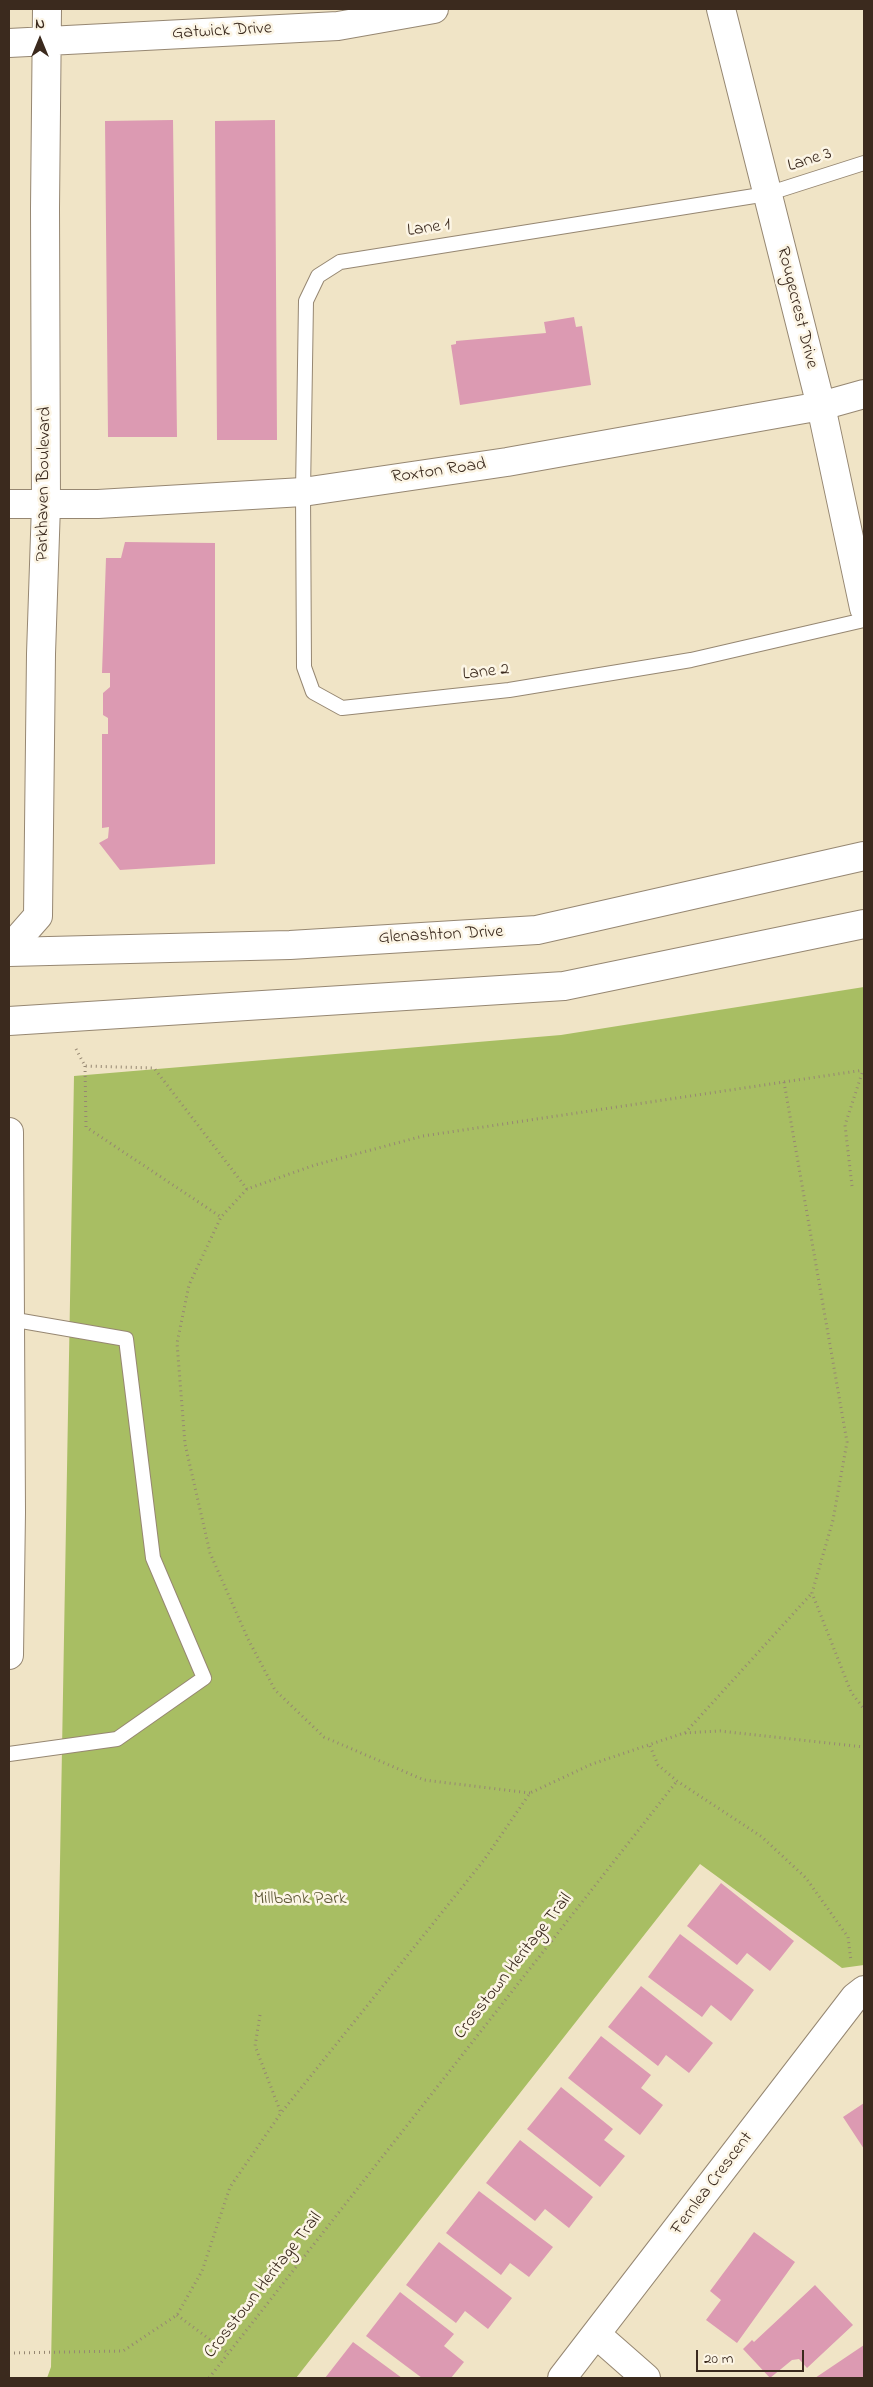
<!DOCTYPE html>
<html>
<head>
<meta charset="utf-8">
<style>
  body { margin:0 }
  #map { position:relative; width:873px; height:2387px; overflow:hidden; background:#f0e4c6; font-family:"Indie Flower",sans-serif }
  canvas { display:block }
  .frame { position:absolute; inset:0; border:10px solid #3b2a1e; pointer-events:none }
  .north { position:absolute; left:15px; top:15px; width:50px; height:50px; -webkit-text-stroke:4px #fcf5e5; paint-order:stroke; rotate:0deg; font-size:14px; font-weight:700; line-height:20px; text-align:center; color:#3b2a1e }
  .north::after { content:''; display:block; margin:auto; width:18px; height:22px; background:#3b2a1e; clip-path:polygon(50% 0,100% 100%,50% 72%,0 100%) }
  .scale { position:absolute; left:696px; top:2350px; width:108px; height:22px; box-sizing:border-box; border:2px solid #3b2a1e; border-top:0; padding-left:6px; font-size:15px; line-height:18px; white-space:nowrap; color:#3b2a1e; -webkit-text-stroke:4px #fcf5e5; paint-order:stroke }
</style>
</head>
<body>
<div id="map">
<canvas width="873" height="2387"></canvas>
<div class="frame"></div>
<div class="north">N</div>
<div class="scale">20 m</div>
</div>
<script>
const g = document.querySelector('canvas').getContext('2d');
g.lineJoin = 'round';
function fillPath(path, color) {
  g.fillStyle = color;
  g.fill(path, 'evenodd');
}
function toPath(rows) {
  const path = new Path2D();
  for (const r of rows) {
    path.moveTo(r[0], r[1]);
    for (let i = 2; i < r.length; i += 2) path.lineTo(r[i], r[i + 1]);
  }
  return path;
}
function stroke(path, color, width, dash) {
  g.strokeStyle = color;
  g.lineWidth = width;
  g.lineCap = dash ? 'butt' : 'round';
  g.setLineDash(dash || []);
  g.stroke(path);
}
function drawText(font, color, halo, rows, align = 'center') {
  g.font = font + ' "Indie Flower",sans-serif';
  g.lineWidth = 5;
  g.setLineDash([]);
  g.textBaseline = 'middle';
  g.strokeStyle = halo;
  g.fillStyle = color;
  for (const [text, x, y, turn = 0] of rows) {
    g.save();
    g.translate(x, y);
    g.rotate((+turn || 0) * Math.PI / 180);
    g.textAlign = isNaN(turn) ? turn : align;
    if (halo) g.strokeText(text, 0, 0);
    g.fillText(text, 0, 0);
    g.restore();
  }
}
fillPath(toPath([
  [864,987,864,1965,842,1968,700,1864,296,2378,47,2378,51,2367,74,1076,561,1035]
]), '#a8be63');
fillPath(toPath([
  [173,120,177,437,108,437,105,121],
  [275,120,277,440,217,440,215,121],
  [574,317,576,327,582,326,591,385,460,405,451,345,456,344,456,341,546,333,544,322],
  [125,542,215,543,215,864,120,870,99,843,108,838,109,827,102,828,102,734,108,734,108,718,103,715,103,693,110,687,110,673,102,673,106,558,121,558],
  [721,1883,794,1941,770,1971,747,1953,737,1965,687,1926],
  [680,1934,754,1990,731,2021,711,2005,702,2017,648,1977],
  [641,1986,713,2043,689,2073,666,2055,658,2066,608,2027],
  [601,2036,651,2075,641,2088,663,2105,640,2135,568,2078],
  [561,2087,613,2129,604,2140,625,2156,600,2187,527,2129],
  [864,2103,864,2149,843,2117],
  [520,2140,593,2197,569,2228,545,2209,535,2221,486,2183],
  [479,2191,553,2247,529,2277,510,2263,501,2275,446,2233],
  [754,2232,795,2262,737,2343,706,2320,721,2300,710,2291],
  [439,2242,512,2298,488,2329,465,2311,456,2323,406,2285],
  [815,2285,853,2325,807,2368,799,2359,792,2360,770,2378,743,2349,752,2340,754,2342],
  [400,2292,454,2334,444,2346,464,2362,451,2378,422,2378,366,2336],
  [353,2342,402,2378,325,2378],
  [864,2345,864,2378,815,2378]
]), '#dc9ab2');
const lane = toPath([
  [864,163,767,194,340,262,318,276,306,301,303,492,304,667,313,692,342,708,509,690,691,660,864,620],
  [9,1754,117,1739,204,1678,153,1558,126,1339,10,1319]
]);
const street = toPath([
  [721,9,821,406,864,608],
  [9,43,338,26,434,9],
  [9,504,98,504,303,492,507,462,821,406,864,394],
  [9,949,38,916,41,654,46,505,45,208,47,9],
  [9,1132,11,1512,9,1655],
  [597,2335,646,2378],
  [562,2378,855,1997,864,1990]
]);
const secondary = toPath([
  [9,952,290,945,537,930,864,856],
  [9,1021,564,986,864,924]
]);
stroke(lane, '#968772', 16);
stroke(street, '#968772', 30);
stroke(secondary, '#968772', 30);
stroke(toPath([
  [76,1049,85,1066,154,1068,247,1189],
  [85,1066,86,1127,221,1217],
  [784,1082,847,1442,833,1520,812,1593,851,1692,864,1709],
  [852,1186,845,1125,863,1070],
  [685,1733,812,1593],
  [650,1746,658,1765,677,1781,762,1837,806,1878,848,1937,851,1961],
  [530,1793,424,1780,324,1737,275,1690,248,1639,210,1553,185,1444,177,1343,189,1285,221,1217,247,1189,315,1165,423,1136,864,1070],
  [260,2015,255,2046,281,2113],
  [177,2315,228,2353],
  [9,2353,123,2351,177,2315,202,2271,230,2187,281,2113,484,1860,530,1793,592,1764,684,1733,720,1731,864,1747],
  [209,2378,677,1781]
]), '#968772', 3, [1, 4]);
stroke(lane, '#fff', 14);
stroke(street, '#fff', 28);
stroke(secondary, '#fff', 28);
drawText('18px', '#3b2a1e', '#fcf5e5', [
  ["Gatwick Drive",222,32,-3],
  ["Lane 3",810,161,-18],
  ["Lane 1",429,229,-9],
  ["Rougecrest Drive",796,308,76],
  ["Roxton Road",439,472,-8],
  ["Parkhaven Boulevard",45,484,-89],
  ["Lane 2",486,673,-7],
  ["Glenashton Drive",441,936,-3],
  ["Crosstown Heritage Trail",514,1967,-52],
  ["Fernlea Crescent",713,2184,-53],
  ["Crosstown Heritage Trail",264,2286,-52]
]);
drawText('18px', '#5c5633', '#fcf5e5', [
  ["Millbank Park",300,1900]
]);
</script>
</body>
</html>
